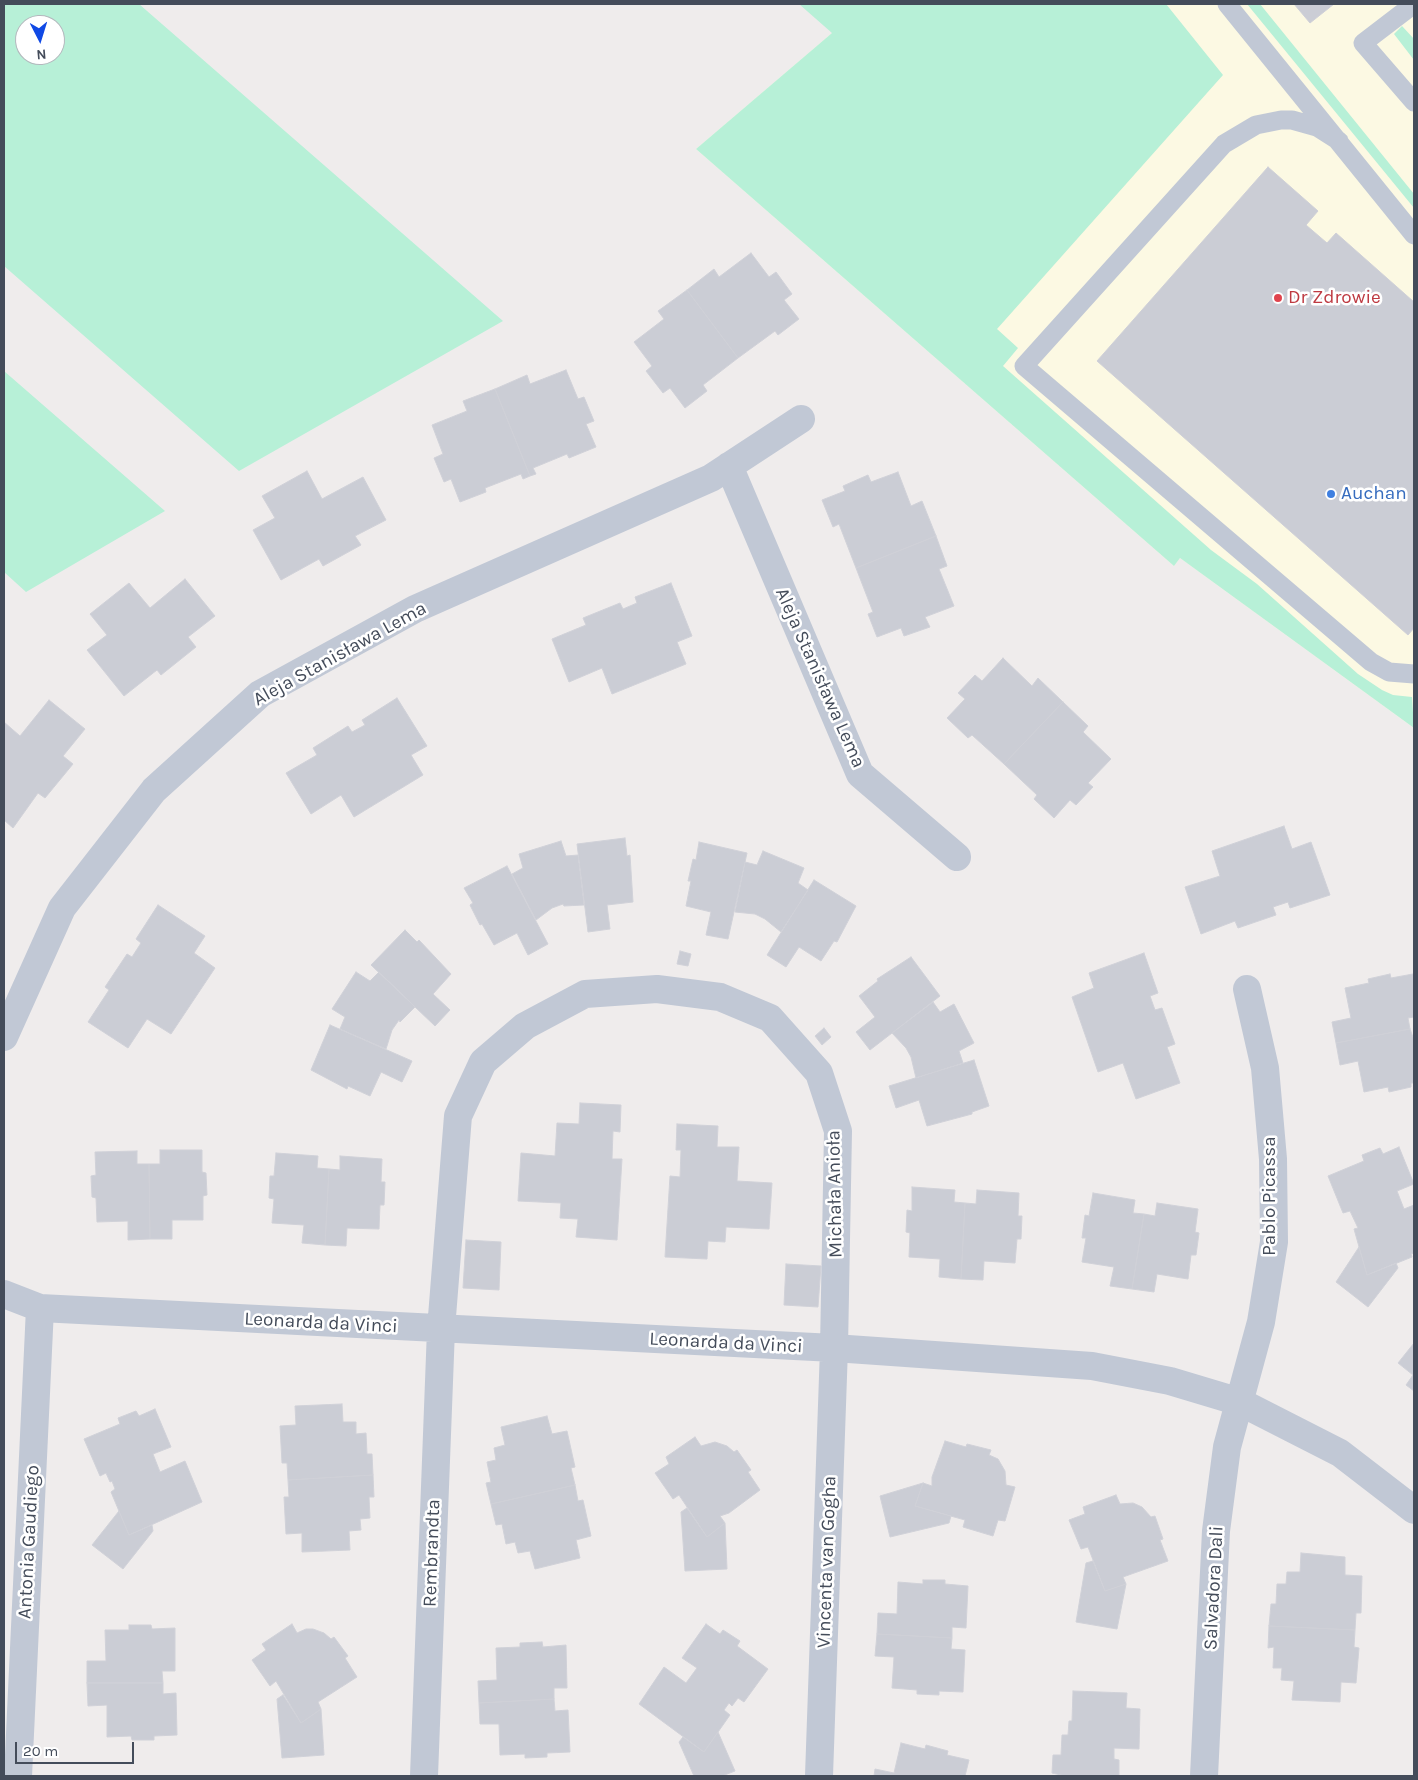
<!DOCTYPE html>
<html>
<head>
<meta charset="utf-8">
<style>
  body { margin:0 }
  #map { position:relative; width:1418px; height:1780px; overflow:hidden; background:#efecec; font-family:Karla,sans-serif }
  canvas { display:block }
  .frame { position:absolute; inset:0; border:5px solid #444c5a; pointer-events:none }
  .north { position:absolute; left:15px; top:15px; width:50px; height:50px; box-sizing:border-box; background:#fff; border:1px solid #b4b7bd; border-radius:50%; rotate:175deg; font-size:14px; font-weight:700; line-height:20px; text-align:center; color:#444c5a }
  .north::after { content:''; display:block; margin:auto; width:18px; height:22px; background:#1049e5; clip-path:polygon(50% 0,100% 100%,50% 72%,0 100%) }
  .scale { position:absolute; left:15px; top:1742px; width:119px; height:22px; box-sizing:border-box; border:2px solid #444c5a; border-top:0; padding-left:6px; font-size:15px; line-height:18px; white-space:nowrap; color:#444c5a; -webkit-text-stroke:4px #fff; paint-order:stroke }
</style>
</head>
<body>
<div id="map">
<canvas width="1418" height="1780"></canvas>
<div class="frame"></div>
<div class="north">N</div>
<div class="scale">20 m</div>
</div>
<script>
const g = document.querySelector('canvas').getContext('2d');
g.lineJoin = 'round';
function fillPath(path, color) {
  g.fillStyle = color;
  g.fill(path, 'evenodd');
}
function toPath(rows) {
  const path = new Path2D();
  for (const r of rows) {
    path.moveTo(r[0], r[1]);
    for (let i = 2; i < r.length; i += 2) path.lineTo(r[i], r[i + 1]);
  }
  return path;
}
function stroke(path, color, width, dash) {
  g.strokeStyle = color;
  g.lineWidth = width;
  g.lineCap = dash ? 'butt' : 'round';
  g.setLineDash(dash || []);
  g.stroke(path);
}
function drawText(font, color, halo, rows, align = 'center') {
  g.font = font + ' Karla,sans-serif';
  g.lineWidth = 5;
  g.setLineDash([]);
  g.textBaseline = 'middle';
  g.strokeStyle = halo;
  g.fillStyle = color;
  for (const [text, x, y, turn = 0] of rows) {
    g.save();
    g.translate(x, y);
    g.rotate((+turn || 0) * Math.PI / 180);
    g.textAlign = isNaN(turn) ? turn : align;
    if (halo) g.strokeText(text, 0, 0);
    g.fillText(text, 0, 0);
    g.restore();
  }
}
fillPath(toPath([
  [866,4,1414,4,1414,728,1180,558,1174,566,696,149]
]), '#fcf9e3');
fillPath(toPath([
  [4,4,139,4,503,321,239,471,4,266],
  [25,25,55,25,55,55,25,55],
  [799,4,1166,4,1223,75,997,329,1018,348,1003,366,1211,550,1257,584,1358,674,1382,690,1393,695,1412,697,1414,728,1180,558,1174,566,696,149,832,33],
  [1247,4,1260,4,1414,194,1414,208],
  [1402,26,1414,39,1414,60,1394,34],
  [4,371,165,511,26,592,4,572]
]), '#b7f0d7');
const building = toPath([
  [1294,4,1334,4,1310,23,1294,4],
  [1268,167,1318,211,1306,225,1327,243,1336,233,1414,302,1414,628,1408,635,1097,361,1268,167],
  [751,253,769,277,776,272,792,294,784,300,799,319,778,335,775,331,738,358,687,290,714,269,719,277,751,253],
  [687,290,738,358,703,385,707,391,685,408,670,388,663,393,646,371,652,366,634,342,664,319,658,311,687,290],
  [566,370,578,399,584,397,594,421,586,424,596,447,569,458,567,454,533,468,536,474,530,476,495,389,527,375,530,384,566,370],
  [495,389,530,476,523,479,521,474,485,488,486,492,460,502,451,479,444,482,434,458,443,454,432,425,467,411,463,401,495,389],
  [307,471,322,499,363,477,386,520,355,536,361,545,323,566,319,559,281,580,253,530,275,518,262,496,307,471],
  [898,472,911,506,922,501,936,536,856,568,839,524,833,527,822,500,845,491,843,486,868,475,871,482,898,472],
  [936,536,947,566,939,569,954,606,925,617,930,627,904,636,901,628,877,637,868,614,873,612,856,568,936,536],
  [185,579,215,616,188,637,196,647,161,675,157,670,124,696,87,650,107,635,90,614,129,583,150,608,185,579],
  [671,583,692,636,677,642,686,664,612,694,602,668,569,682,552,639,586,625,583,618,620,603,623,609,637,603,635,597,671,583],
  [1003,658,1032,686,1038,678,1063,702,1004,764,972,735,968,738,947,718,965,699,958,693,975,675,982,681,1003,658],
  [397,698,427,746,411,755,423,775,354,817,341,795,311,814,286,773,317,755,313,748,348,726,352,732,365,725,362,720,397,698],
  [49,700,85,729,63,756,73,764,45,798,38,793,13,828,4,820,4,722,20,736,49,700],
  [1063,702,1088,726,1083,732,1111,759,1088,783,1093,787,1076,805,1070,800,1054,818,1034,799,1037,795,1004,764,1063,702],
  [1284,826,1292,849,1311,842,1330,895,1290,908,1288,902,1273,907,1276,915,1238,928,1235,921,1201,934,1185,887,1220,876,1212,851,1284,826],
  [625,838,627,856,630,855,633,902,607,905,610,929,588,932,577,844,625,838],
  [561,841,566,856,578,855,584,905,564,906,563,904,552,908,536,920,512,874,523,868,519,854,561,841],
  [699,842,747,853,728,939,706,935,711,912,686,906,691,881,688,881,693,859,696,860,699,842],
  [763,851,804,868,798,883,808,890,781,932,765,919,755,914,735,912,745,862,757,865,763,851],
  [507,866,548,944,528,955,517,933,494,945,482,924,480,925,470,905,473,903,464,888,507,866],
  [814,880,856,906,837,942,834,941,821,961,799,947,786,967,767,955,814,880],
  [158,905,205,936,194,953,215,968,171,1034,147,1019,128,1048,88,1022,109,990,105,987,127,954,132,957,141,943,136,939,158,905],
  [405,930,417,942,419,940,451,974,433,994,450,1010,435,1026,371,965,405,930],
  [680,951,691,954,688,966,677,964,680,951],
  [1144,953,1158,993,1150,996,1155,1010,1162,1008,1175,1044,1167,1047,1180,1083,1136,1099,1123,1063,1098,1072,1072,997,1094,988,1089,973,1144,953],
  [911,957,940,996,870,1050,856,1032,875,1017,859,996,878,981,877,979,911,957],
  [356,972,370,981,379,972,415,1007,400,1022,399,1020,392,1030,386,1049,340,1029,345,1017,332,1009,356,972],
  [1390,974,1391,978,1413,974,1414,1017,1408,1018,1410,1029,1336,1043,1332,1022,1351,1018,1345,988,1369,983,1368,979,1390,974],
  [933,1002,940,1012,954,1004,974,1043,959,1051,963,1063,916,1078,911,1057,906,1048,892,1033,933,1002],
  [330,1025,412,1061,402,1082,381,1072,370,1096,348,1086,347,1089,311,1070,330,1025],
  [824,1028,831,1037,822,1045,815,1036,824,1028],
  [1410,1029,1414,1040,1414,1083,1411,1083,1411,1087,1389,1092,1388,1087,1364,1092,1358,1061,1340,1065,1336,1043,1410,1029],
  [974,1060,989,1106,972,1112,972,1114,927,1126,919,1100,896,1108,889,1086,974,1060],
  [580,1103,621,1105,620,1132,613,1131,612,1159,622,1159,617,1240,576,1237,578,1219,560,1218,561,1203,518,1201,521,1153,555,1156,557,1123,579,1124,580,1103],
  [677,1124,718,1126,717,1147,739,1147,737,1181,772,1183,769,1229,726,1227,725,1242,708,1241,707,1259,665,1257,670,1176,680,1177,681,1150,676,1150,677,1124],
  [1399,1147,1414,1184,1397,1191,1404,1209,1414,1205,1414,1253,1411,1254,1412,1257,1367,1275,1354,1229,1358,1228,1350,1211,1343,1213,1328,1176,1364,1161,1362,1155,1380,1148,1383,1154,1399,1147],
  [160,1150,202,1150,202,1172,206,1173,207,1195,203,1196,203,1220,172,1220,172,1239,150,1239,149,1164,160,1164,160,1150],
  [137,1151,137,1164,149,1164,150,1239,128,1240,128,1221,97,1222,96,1198,92,1197,91,1176,96,1175,95,1152,137,1151],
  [276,1153,318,1156,317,1168,329,1169,325,1245,302,1243,304,1225,272,1223,274,1199,269,1198,270,1176,274,1176,276,1153],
  [340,1156,382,1159,381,1182,385,1182,384,1205,380,1205,379,1229,347,1228,346,1246,325,1245,329,1169,340,1170,340,1156],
  [912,1187,955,1190,954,1202,965,1203,961,1279,939,1277,940,1259,909,1257,910,1233,906,1232,907,1210,912,1211,912,1187],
  [977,1190,1019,1193,1018,1216,1022,1216,1021,1239,1017,1239,1015,1263,984,1261,983,1280,961,1279,965,1203,976,1204,977,1190],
  [1093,1193,1135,1200,1133,1213,1144,1214,1132,1289,1110,1286,1114,1267,1082,1262,1086,1238,1082,1238,1085,1215,1089,1216,1093,1193],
  [1157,1203,1198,1209,1195,1232,1199,1233,1196,1255,1191,1255,1188,1279,1157,1274,1154,1292,1132,1289,1144,1214,1155,1216,1157,1203],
  [466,1240,501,1242,499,1290,463,1288,466,1240],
  [1359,1247,1367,1275,1396,1263,1398,1268,1368,1307,1336,1282,1359,1247],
  [786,1264,821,1266,818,1307,784,1305,786,1264],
  [1414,1343,1414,1391,1406,1385,1413,1375,1398,1363,1414,1343],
  [342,1404,343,1422,356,1422,356,1434,366,1433,367,1454,372,1454,373,1475,288,1480,287,1463,282,1463,280,1426,296,1425,295,1406,342,1404],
  [155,1409,171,1447,153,1454,160,1472,185,1461,202,1502,129,1535,111,1492,115,1489,112,1481,110,1482,106,1473,100,1476,84,1439,120,1424,118,1418,136,1411,139,1416,155,1409],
  [547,1416,552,1434,567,1431,575,1467,571,1468,575,1485,491,1504,486,1483,491,1482,487,1462,496,1460,494,1448,505,1445,501,1427,547,1416],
  [695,1437,701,1446,715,1442,727,1446,734,1452,737,1450,751,1470,748,1472,760,1490,729,1513,720,1516,725,1523,707,1537,679,1495,673,1499,655,1473,669,1464,666,1457,695,1437],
  [945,1441,966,1447,967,1444,991,1450,989,1455,998,1459,1005,1471,1006,1485,1015,1487,1005,1521,998,1520,993,1536,963,1527,965,1520,915,1506,923,1483,932,1486,932,1477,945,1441],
  [373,1475,374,1497,369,1497,370,1518,360,1519,361,1530,349,1531,350,1550,302,1552,302,1533,286,1534,284,1497,289,1497,288,1480,373,1475],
  [923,1483,915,1506,951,1516,949,1523,890,1537,880,1496,923,1483],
  [575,1485,578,1501,583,1500,591,1536,576,1540,580,1558,535,1569,530,1551,518,1553,515,1542,506,1544,502,1524,496,1525,491,1504,575,1485],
  [1116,1495,1120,1504,1133,1503,1142,1507,1151,1517,1155,1516,1163,1539,1160,1540,1168,1561,1123,1577,1126,1584,1105,1591,1088,1547,1081,1549,1069,1520,1085,1514,1083,1507,1116,1495],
  [687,1508,707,1537,725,1523,727,1569,685,1571,681,1512,687,1508],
  [119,1511,129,1535,152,1525,153,1531,123,1569,92,1545,119,1511],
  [1301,1553,1345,1557,1345,1575,1362,1576,1361,1613,1356,1613,1355,1630,1269,1626,1271,1604,1276,1604,1277,1584,1286,1584,1287,1572,1300,1572,1301,1553],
  [1093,1561,1105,1591,1126,1584,1117,1629,1076,1622,1086,1563,1093,1561],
  [923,1580,945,1580,945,1584,968,1586,966,1628,952,1627,952,1638,877,1634,878,1613,897,1614,898,1582,923,1584,923,1580],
  [292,1624,297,1633,306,1629,313,1629,324,1633,331,1639,334,1637,348,1656,345,1658,357,1677,318,1702,321,1709,301,1723,276,1681,270,1686,252,1660,266,1650,262,1644,292,1624],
  [706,1624,720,1634,723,1630,740,1641,737,1646,768,1669,744,1702,738,1698,732,1706,729,1703,724,1710,730,1715,704,1752,639,1704,664,1667,686,1683,697,1668,682,1658,706,1624],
  [129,1625,151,1625,152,1629,175,1628,175,1671,162,1671,163,1683,87,1683,87,1661,106,1661,105,1630,129,1630,129,1625],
  [1269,1626,1355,1630,1354,1647,1359,1648,1356,1683,1341,1682,1340,1702,1292,1700,1294,1681,1281,1680,1282,1668,1273,1668,1274,1647,1268,1648,1269,1626],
  [877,1634,952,1638,951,1649,965,1650,963,1692,939,1691,939,1695,917,1694,917,1690,892,1688,894,1657,875,1656,877,1634],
  [542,1642,543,1647,566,1645,567,1688,554,1688,554,1699,479,1703,478,1681,497,1680,496,1648,520,1647,520,1643,542,1642],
  [87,1683,163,1683,163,1694,176,1693,177,1735,154,1736,154,1740,132,1740,131,1736,107,1737,107,1705,88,1706,87,1683],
  [1073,1691,1127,1693,1126,1708,1140,1709,1139,1749,1114,1748,1114,1759,1119,1760,1119,1776,1065,1776,1052,1773,1053,1755,1061,1755,1062,1735,1068,1735,1069,1721,1072,1721,1073,1691],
  [283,1695,301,1723,321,1709,324,1755,282,1758,277,1699,283,1695],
  [554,1699,555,1711,568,1710,570,1752,547,1753,547,1757,525,1758,525,1754,500,1755,499,1724,480,1724,479,1703,554,1699],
  [718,1732,735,1771,722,1776,694,1776,679,1742,683,1737,704,1752,718,1732],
  [901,1743,925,1749,926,1745,948,1751,947,1755,969,1760,965,1776,874,1776,875,1769,894,1773,901,1743]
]);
fillPath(building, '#cbcdd5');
stroke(building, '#d0d1d8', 1);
stroke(toPath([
  [1227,4,1414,235],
  [1414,4,1363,43,1414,102],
  [1339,141,1317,127,1292,120,1281,120,1256,125,1224,144,1024,366,1371,662,1389,672,1414,674]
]), '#c1c8d5', 19);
stroke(toPath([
  [729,466,860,774,957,857],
  [4,1037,62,908,154,790,260,694,415,609,711,478,801,419],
  [4,1294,40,1308,834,1348,1092,1366,1170,1381,1240,1402,1340,1453,1414,1510],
  [18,1776,40,1308],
  [424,1776,441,1329,458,1116,483,1062,525,1026,585,994,657,989,720,997,770,1018,819,1073,838,1131,834,1348,819,1776],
  [1204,1776,1216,1531,1227,1447,1261,1322,1274,1242,1273,1159,1265,1068,1247,989]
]), '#c1c8d5', 28);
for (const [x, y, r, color] of [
  [1278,298,5,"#e0444e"],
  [1331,494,5,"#3f7fe0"]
]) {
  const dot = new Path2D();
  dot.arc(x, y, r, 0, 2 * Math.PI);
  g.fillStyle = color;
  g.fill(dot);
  stroke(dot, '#fff', 2);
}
drawText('19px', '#be3a42', '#fff', [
  ["Dr Zdrowie",1288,298]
], 'left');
drawText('19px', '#366cbe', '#fff', [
  ["Auchan",1341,494]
], 'left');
drawText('19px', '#444c5a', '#fff', [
  ["Aleja Stanisława Lema",340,654,-29],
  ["Aleja Stanisława Lema",820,678,66],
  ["Michała Anioła",835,1194,-91],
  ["Pablo Picassa",1270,1196,-90],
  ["Leonarda da Vinci",321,1323,3],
  ["Leonarda da Vinci",726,1343,3],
  ["Antonia Gaudiego",29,1542,-87],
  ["Rembrandta",432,1553,-88],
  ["Vincenta van Gogha",827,1562,-88],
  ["Salvadora Dali",1214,1588,-87]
]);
</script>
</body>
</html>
